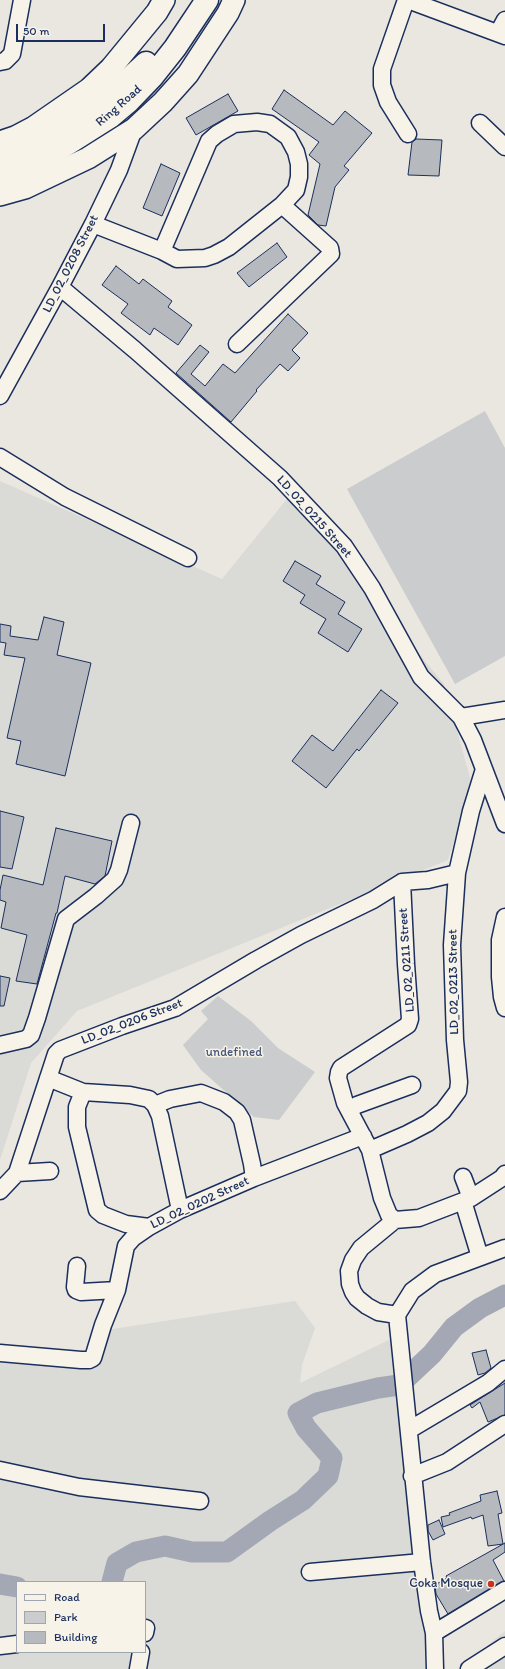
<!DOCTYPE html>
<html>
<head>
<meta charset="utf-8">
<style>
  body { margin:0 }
  #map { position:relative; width:505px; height:1669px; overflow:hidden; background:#eae7e0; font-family:Itim,sans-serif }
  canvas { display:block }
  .legend { position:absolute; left:16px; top:1581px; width:130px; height:72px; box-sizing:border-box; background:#f7f3e8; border:1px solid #9fa5b1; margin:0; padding:5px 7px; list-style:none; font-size:12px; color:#1b2f5e }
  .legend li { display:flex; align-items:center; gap:8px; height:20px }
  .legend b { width:20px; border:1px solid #9fa5b1 }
  .scale { position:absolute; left:16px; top:24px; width:89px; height:18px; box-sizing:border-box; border:2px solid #1b2f5e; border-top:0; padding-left:5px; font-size:12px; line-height:14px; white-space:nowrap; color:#1b2f5e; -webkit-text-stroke:3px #f7f3e8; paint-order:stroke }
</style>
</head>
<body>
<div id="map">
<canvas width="505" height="1669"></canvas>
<ul class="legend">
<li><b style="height:5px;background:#f7f3e8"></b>Road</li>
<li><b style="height:11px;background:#cbcccd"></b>Park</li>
<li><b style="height:11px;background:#b6babf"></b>Building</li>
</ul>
<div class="scale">50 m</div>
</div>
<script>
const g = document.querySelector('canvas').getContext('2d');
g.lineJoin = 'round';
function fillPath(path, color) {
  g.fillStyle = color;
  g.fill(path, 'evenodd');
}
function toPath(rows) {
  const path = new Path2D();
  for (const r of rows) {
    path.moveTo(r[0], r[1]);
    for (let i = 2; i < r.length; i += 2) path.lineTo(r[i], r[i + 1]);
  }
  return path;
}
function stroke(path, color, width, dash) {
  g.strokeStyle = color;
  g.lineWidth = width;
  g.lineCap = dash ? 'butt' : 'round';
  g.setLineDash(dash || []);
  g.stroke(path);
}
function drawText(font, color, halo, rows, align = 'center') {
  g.font = font + ' Itim,sans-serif';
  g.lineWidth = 3;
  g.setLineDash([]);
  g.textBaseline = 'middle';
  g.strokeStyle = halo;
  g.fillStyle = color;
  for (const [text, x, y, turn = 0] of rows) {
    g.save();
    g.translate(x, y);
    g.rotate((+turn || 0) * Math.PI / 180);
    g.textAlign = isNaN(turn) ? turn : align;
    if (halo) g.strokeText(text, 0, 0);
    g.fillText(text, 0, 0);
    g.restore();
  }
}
fillPath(toPath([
  [0,481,222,579,291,494,367,591,444,684,472,785,448,860,77,1011,31,1063,0,1160],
  [295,1301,315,1328,302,1365,300,1383,399,1335,434,1669,0,1669,0,1362,92,1366,93,1332],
  [17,1582,145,1582,145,1652,17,1652],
  [505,1631,505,1669,460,1669]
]), '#dadad6');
fillPath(toPath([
  [485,411,505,448,505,656,455,684,347,489],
  [218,996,251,1021,278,1048,315,1072,279,1120,254,1117,201,1070,183,1045,208,1019,201,1011]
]), '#cbcccd');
stroke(toPath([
  [112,1582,117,1563,136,1552,165,1546,192,1552,227,1552,270,1521,303,1500,328,1476,332,1458,306,1428,298,1413,317,1403,378,1388,399,1385,432,1354,454,1327,480,1308,505,1295],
  [0,1584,17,1587]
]), '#a3a8b4', 21);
const building = toPath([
  [284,90,333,125,345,111,372,133,344,166,349,170,335,187,326,226,318,225,308,215,320,164,309,155,319,142,272,109,284,90],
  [228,94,238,111,196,135,186,118,228,94],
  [416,139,442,140,439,176,408,175,412,142,416,139],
  [161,164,180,173,162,216,143,208,161,164],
  [277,243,287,257,249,287,237,273,277,243],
  [116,266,139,284,143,279,172,301,168,307,192,325,178,345,154,328,150,335,121,313,128,304,102,285,116,266],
  [288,314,308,333,292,350,300,358,288,371,280,364,256,390,257,391,231,422,176,373,200,345,209,352,191,374,205,386,223,364,235,373,288,314],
  [295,561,321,576,316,584,345,602,338,614,362,629,348,652,318,633,326,619,300,603,305,595,283,581,295,561],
  [44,617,64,622,57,655,91,663,65,776,16,764,21,741,7,738,25,658,4,655,6,643,0,642,0,624,11,626,10,636,38,640,44,617],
  [381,690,398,703,359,751,357,749,326,788,292,761,312,735,333,751,381,690],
  [0,811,24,817,12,869,0,867,0,811],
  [56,828,112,841,105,876,95,884,65,876,57,913,56,913,37,984,16,981,27,935,1,928,6,902,0,900,0,890,3,875,43,885,56,828],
  [0,976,10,978,4,1006,0,1006,0,976],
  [486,1350,491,1368,485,1373,478,1375,472,1353,486,1350],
  [505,1383,505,1415,488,1422,480,1402,472,1408,470,1405,505,1383],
  [497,1491,502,1513,498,1514,503,1544,488,1546,483,1515,472,1519,471,1517,443,1527,441,1517,450,1515,449,1513,481,1501,480,1495,497,1491],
  [439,1520,445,1534,433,1540,428,1531,428,1525,439,1520],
  [505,1543,505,1552,493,1560,504,1581,448,1614,436,1594,435,1585,447,1578,446,1576,505,1543]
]);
fillPath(building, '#b6babf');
stroke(building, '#1b2f5e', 1);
const minor = toPath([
  [406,0,382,69,382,85,388,102,408,134],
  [408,0,505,36],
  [498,33,505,20],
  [0,62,5,61,12,54,22,0],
  [480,123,505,147],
  [93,224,162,251,177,259,205,258,214,255,229,247,282,205,296,190,299,177,299,164,296,152,288,137,270,124,257,122,234,124,217,134,209,141,162,251],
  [60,287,135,350,280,478,344,546,372,588,421,677,461,717,473,740,505,824],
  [237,344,331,254,330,248,282,205],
  [0,396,60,287,93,224,119,170,134,129],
  [0,457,65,497,188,558],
  [461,717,505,710],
  [505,917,500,940,500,977,502,997,505,1008],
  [0,1045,26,1039,31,1035,37,1018,66,919,96,896,115,879,119,870,131,823],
  [48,1078,83,1092,130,1095,149,1099,155,1105,160,1116,180,1210],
  [83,1092,77,1107,77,1127,97,1210,103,1215,126,1224,149,1227],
  [155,1105,170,1099,201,1093,224,1102,237,1112,242,1120,252,1164,254,1178],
  [349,1110,357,1105,412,1085],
  [370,1150,407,1134,428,1123,443,1111,458,1091,459,1082,455,1040,452,945,457,873,471,811,484,769],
  [17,1173,50,1171],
  [463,1177,471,1198],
  [0,1191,17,1173,56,1054,60,1050,122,1026,175,1008,256,960,301,935,373,900,402,882,428,880,457,873],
  [463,1201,480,1257],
  [395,1220,389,1215,382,1198,370,1150,345,1103,338,1078,339,1072,341,1068,408,1025,410,1019,406,964,402,882],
  [395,1220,361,1248,353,1260,349,1271,350,1284,353,1292,357,1298,367,1306,378,1312,397,1315],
  [395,1220,419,1218,471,1198,502,1178,505,1174],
  [77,1266,75,1287,76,1290,81,1292,117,1290],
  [397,1315,422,1562,429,1611,434,1633,435,1669],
  [397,1315,412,1291,435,1274,505,1248],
  [0,1353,81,1360,89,1360,93,1358,103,1325,117,1290,126,1246,133,1238,149,1227,180,1210,254,1178,363,1136],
  [409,1430,488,1383,505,1369],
  [0,1470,79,1487,200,1501],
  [412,1476,447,1462,505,1424],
  [310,1572,422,1562],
  [145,1633,146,1628],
  [434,1633,505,1590],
  [0,1646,17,1644],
  [138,1669,141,1652],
  [469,1669,505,1646]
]);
const major = toPath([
  [0,142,15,137,34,127,89,89,111,68,157,12,164,0],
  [0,195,25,188,88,158,134,129,163,102,188,74,228,13,234,0]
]);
const highway = toPath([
  [0,159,34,144,106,100,146,63],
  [0,177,42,160,110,117,129,101,152,77,175,48,207,0]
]);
stroke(minor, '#1b2f5e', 19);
stroke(major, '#1b2f5e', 24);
stroke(highway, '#1b2f5e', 25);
stroke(minor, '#f7f3e8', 16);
stroke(major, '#f7f3e8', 21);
stroke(highway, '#f7f3e8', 22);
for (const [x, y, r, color] of [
  [491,1584,4,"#c8321e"]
]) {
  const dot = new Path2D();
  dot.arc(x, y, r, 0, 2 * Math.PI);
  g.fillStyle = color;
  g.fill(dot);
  stroke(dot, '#f7f3e8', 1.5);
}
drawText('13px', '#1b2f5e', '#f7f3e8', [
  ["Ring Road",119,106,-41],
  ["LD_02_0208 Street",71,264,-63],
  ["LD_02_0215 Street",314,517,48],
  ["LD_02_0211 Street",407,960,-94],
  ["LD_02_0213 Street",454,982,-91],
  ["LD_02_0206 Street",132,1022,-21],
  ["LD_02_0202 Street",200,1203,-25]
]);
drawText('13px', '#47567a', '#f7f3e8', [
  ["undefined",234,1053]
]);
drawText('13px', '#1b2f5e', '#f7f3e8', [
  ["Coka Mosque",483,1584]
], 'right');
</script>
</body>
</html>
